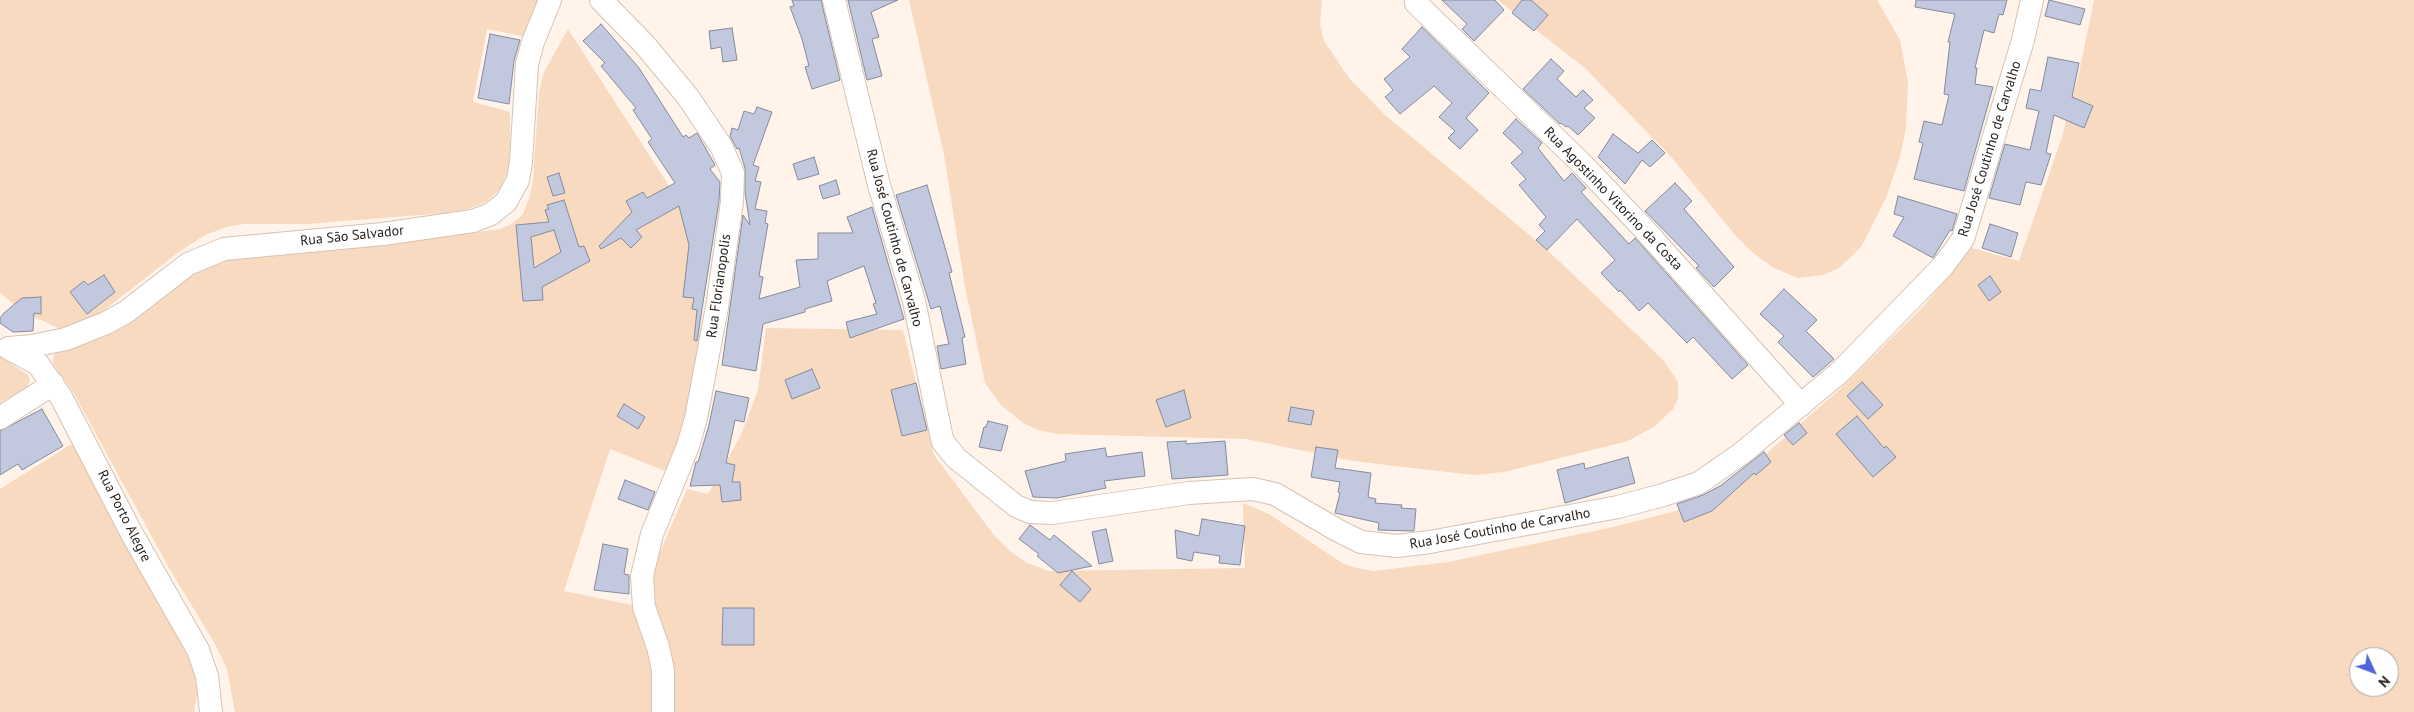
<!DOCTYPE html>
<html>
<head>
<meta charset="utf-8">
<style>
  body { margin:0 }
  #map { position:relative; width:2414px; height:712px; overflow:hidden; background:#fff3ea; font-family:"PT Sans",sans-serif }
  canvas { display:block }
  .north { position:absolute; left:2349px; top:647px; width:50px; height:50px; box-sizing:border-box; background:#fff; border:1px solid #a7a5a3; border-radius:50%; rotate:133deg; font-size:14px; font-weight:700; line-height:20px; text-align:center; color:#241d18 }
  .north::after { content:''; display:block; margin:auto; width:18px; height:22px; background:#5063d8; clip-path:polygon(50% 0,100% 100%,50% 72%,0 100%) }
</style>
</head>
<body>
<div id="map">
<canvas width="2414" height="712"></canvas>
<div class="north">N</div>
</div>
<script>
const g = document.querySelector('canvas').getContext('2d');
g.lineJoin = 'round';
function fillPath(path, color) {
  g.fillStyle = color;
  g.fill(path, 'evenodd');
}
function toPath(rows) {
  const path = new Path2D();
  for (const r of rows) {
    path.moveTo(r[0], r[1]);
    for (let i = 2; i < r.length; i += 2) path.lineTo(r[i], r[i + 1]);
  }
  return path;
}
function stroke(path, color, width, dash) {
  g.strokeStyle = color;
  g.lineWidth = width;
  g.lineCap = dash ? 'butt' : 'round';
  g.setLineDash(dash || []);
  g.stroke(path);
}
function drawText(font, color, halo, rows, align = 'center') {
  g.font = font + ' "PT Sans",sans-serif';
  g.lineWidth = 4;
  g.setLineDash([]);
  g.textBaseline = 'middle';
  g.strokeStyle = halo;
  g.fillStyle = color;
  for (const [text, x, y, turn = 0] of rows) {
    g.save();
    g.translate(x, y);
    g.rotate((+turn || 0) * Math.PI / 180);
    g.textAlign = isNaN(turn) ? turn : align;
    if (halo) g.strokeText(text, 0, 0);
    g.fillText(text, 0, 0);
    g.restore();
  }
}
fillPath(toPath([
  [0,0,542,0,526,37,487,29,473,102,510,112,510,155,508,171,500,189,486,202,466,210,446,213,306,224,244,224,227,227,205,235,179,252,103,311,83,322,60,329,22,311,0,293],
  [909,0,1322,0,1320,24,1324,41,1349,78,1385,115,1544,247,1651,348,1664,361,1678,382,1678,399,1673,409,1655,426,1628,441,1504,472,1473,475,1353,461,1246,439,1058,434,1038,430,1023,423,1001,405,985,383,965,287,944,155],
  [1498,0,1877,0,1900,40,1908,82,1906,128,1900,157,1886,198,1861,247,1839,268,1823,275,1798,278,1772,267,1752,252,1736,236,1672,158,1586,69],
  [2094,0,2414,0,2414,712,673,712,675,687,672,669,652,610,652,583,657,559,687,489,708,494,741,435,758,390,766,328,903,330,934,455,993,534,1011,552,1027,563,1049,571,1245,568,1243,503,1269,514,1342,563,1357,568,1374,571,1448,562,1613,527,1684,509,1742,475,1839,390,1922,308,1972,248,2019,261,2062,137,2079,73],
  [2359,657,2389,657,2389,687,2359,687],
  [568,29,689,217,699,244,701,348,683,426,668,472,610,449,564,591,632,605,652,663,653,712,235,712,227,669,215,644,169,568,73,392,53,364,54,354,194,269,236,257,391,244,500,229,512,224,523,214,530,196,533,178,539,92,544,72],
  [0,356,28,375,30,381,26,388,0,403],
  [78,440,182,644,195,674,197,694,194,712,0,712,0,489]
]), '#f8dac1');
const building = toPath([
  [792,0,821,0,840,80,812,89,805,67,809,66,802,39,790,7,794,6,792,0],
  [848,0,898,0,871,12,879,37,872,39,882,76,867,80,848,0],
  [1442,0,1495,0,1504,10,1474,41,1462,29,1467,24,1442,0],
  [1522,0,1531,0,1548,15,1534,31,1512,13,1522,0],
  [1916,0,2007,0,2003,15,1999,14,1994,33,1984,30,1975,68,1977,68,1975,84,1993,87,1964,191,1914,179,1923,143,1919,142,1924,121,1942,125,1949,95,1944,94,1950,42,1948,42,1955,14,1915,7,1916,0],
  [2049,0,2085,9,2080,25,2045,16,2049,0],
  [601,24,639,68,683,137,686,135,689,138,697,133,715,165,710,169,720,182,719,201,697,341,694,340,697,310,692,309,694,298,683,297,689,245,679,206,636,230,642,237,631,248,621,238,601,249,599,246,632,212,626,201,643,192,647,198,675,183,648,142,652,139,633,110,636,108,601,66,605,63,583,41,601,24],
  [1422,27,1489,93,1466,118,1478,130,1460,149,1448,138,1455,131,1439,117,1452,103,1434,86,1400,114,1385,97,1393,90,1384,79,1410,57,1402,49,1422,27],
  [732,28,737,60,723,62,721,47,711,49,709,31,732,28],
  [490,34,520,40,514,61,509,104,478,98,490,34],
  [2048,57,2079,63,2072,97,2093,106,2084,128,2054,115,2046,153,2051,154,2041,185,2026,182,2020,205,1989,198,2005,144,2030,150,2039,111,2026,108,2030,89,2041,91,2048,57],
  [1551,59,1564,71,1557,79,1576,97,1583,90,1593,100,1584,108,1595,118,1578,135,1568,126,1566,127,1561,123,1560,124,1523,89,1551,59],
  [757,107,772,112,753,165,759,167,755,181,761,182,755,209,767,211,765,223,768,224,759,276,763,277,759,299,800,287,796,260,818,259,818,233,853,233,847,217,872,207,904,319,850,338,846,322,877,314,873,304,876,303,864,266,827,281,832,301,805,309,805,312,763,324,756,371,722,365,743,215,750,225,745,192,745,168,739,148,737,149,730,136,732,128,738,130,744,111,754,114,757,107],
  [1516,119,1542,143,1538,148,1564,181,1572,173,1586,188,1581,192,1629,244,1635,238,1748,365,1732,379,1693,337,1687,343,1648,303,1639,311,1620,290,1619,292,1601,273,1615,260,1577,219,1547,250,1536,240,1545,231,1539,225,1546,217,1519,185,1526,179,1511,163,1523,152,1503,133,1516,119],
  [1613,134,1638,153,1652,140,1665,153,1650,167,1642,160,1625,184,1598,157,1613,134],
  [814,157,819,174,798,180,793,164,814,157],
  [559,173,565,193,553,196,547,177,559,173],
  [836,180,840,194,823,199,819,186,836,180],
  [1675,183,1692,201,1684,209,1734,267,1714,287,1696,268,1699,266,1645,211,1675,183],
  [927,185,952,272,949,273,965,337,962,338,966,364,941,369,937,346,949,344,940,306,931,309,896,195,927,185],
  [1898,196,1957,214,1952,231,1950,230,1933,258,1893,236,1904,217,1894,214,1898,196],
  [564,200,579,247,584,246,590,261,542,287,543,300,523,301,516,225,549,222,545,210,549,209,547,205,564,200],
  [554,230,561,252,534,268,531,237,554,230],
  [1990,224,2018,233,2011,257,1982,248,1990,224],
  [104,275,115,292,87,314,70,292,84,281,88,285,104,275],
  [1990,276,2001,292,1989,301,1978,285,1990,276],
  [1784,289,1817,320,1806,331,1834,359,1813,377,1778,342,1784,336,1760,314,1784,289],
  [41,297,41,314,34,313,33,331,13,332,0,323,0,318,4,313,22,298,41,297],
  [812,369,820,388,792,399,785,380,812,369],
  [1862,382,1883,405,1868,419,1847,396,1862,382],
  [916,383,927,430,902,436,891,390,916,383],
  [1184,390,1191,418,1166,427,1156,400,1184,390],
  [716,391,749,398,744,422,735,420,726,463,735,465,732,482,740,482,741,500,722,502,720,485,690,486,696,462,698,462,709,425,716,391],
  [624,404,645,417,638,429,617,416,624,404],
  [1291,407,1314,411,1311,425,1288,421,1291,407],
  [42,409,63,446,22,470,18,464,0,475,0,431,42,409],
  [1857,416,1884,448,1886,446,1896,457,1873,477,1836,434,1857,416],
  [988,421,1008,426,1001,451,979,447,984,427,986,427,988,421],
  [1799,423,1807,433,1793,445,1784,435,1799,423],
  [1186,441,1186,444,1225,441,1228,475,1172,479,1167,442,1186,441],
  [1316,447,1338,450,1335,468,1371,473,1368,497,1376,499,1375,503,1402,505,1401,508,1416,509,1414,531,1378,530,1379,523,1335,513,1340,493,1338,492,1340,482,1311,477,1316,447],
  [1105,448,1107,457,1142,452,1145,476,1104,481,1106,488,1057,498,1033,497,1025,471,1066,461,1065,454,1105,448],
  [1764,452,1771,462,1756,475,1754,473,1712,511,1684,522,1677,504,1703,495,1720,486,1764,452],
  [1628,457,1635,483,1565,503,1557,470,1584,463,1585,469,1628,457],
  [625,480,655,492,648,510,618,499,625,480],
  [1202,519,1245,526,1240,565,1219,563,1220,556,1194,552,1192,561,1177,558,1175,530,1199,536,1202,519],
  [1030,525,1050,540,1054,535,1092,566,1058,573,1037,556,1039,554,1019,539,1030,525],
  [1106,529,1113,561,1099,564,1092,532,1106,529],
  [603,544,628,549,624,574,629,575,629,594,594,590,603,544],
  [1072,571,1091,589,1080,602,1060,585,1072,571],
  [723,608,754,608,754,645,722,645,723,608]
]);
fillPath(building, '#c2c9de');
stroke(building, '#848a9d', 1);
const minor = toPath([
  [601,0,645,45,688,97,721,146,733,173,732,202,717,307,696,418,688,446,652,534,642,576,644,607,658,647,663,670,663,712],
  [834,0,879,185,914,301,941,434,943,442,956,458,1016,506,1030,512,1052,513,1189,493,1253,489,1275,494,1337,530,1361,542,1397,546,1430,542,1618,507,1663,495,1699,483,1742,453,1840,372,1943,266,1963,239,2023,40,2032,0],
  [1416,3,1583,165,1644,229,1801,405],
  [8,348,38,364,61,397,132,534,198,650,207,676,211,712],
  [9,348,32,346,66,339,106,323,126,312,188,264,224,249,383,234,473,221,491,214,506,202,518,180,521,162,527,64,533,42,550,0],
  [0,418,53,384]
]);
stroke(minor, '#d5c3b3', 24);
stroke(minor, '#fff', 22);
drawText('14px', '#241d18', '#fff', [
  ["Rua José Coutinho de Carvalho",1990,149,-73],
  ["Rua Agostinho Vitorino da Costa",1613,199,46],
  ["Rua São Salvador",352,236,-6],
  ["Rua José Coutinho de Carvalho",894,238,75],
  ["Rua Florianopolis",719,286,-82],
  ["Rua Porto Alegre",124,516,63],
  ["Rua José Coutinho de Carvalho",1500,529,-10]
]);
</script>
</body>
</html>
